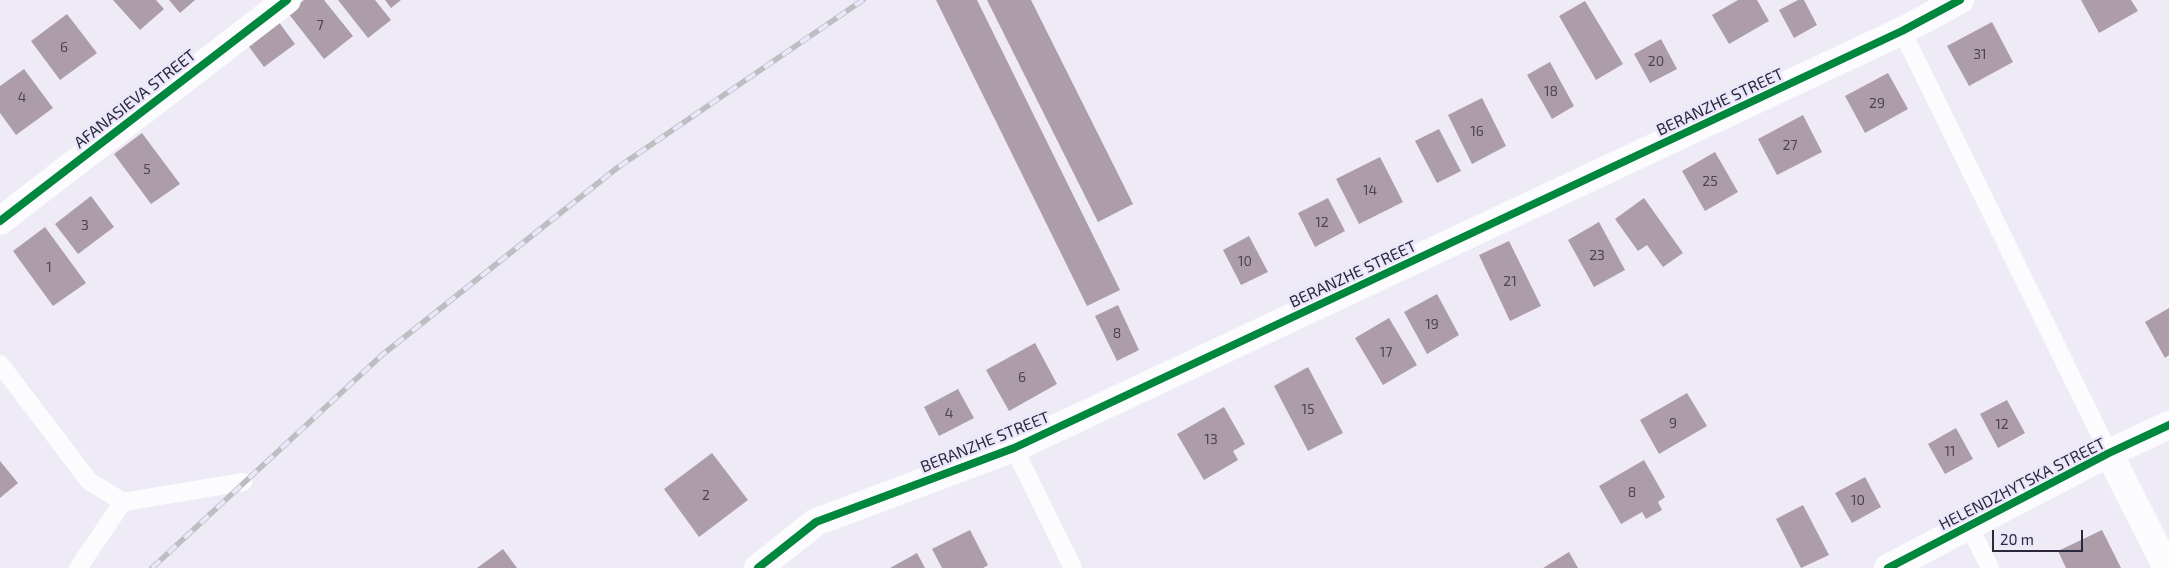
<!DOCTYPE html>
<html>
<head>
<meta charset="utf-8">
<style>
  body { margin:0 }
  #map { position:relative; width:2169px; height:568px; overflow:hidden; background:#eeebf6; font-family:"Exo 2",sans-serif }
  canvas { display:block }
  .scale { position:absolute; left:1992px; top:530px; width:91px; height:22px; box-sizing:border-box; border:2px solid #2c273a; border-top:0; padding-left:6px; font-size:15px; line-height:18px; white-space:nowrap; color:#2c273a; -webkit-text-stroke:4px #ebe7fb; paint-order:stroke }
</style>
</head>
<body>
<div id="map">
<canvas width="2169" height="568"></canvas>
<div class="scale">20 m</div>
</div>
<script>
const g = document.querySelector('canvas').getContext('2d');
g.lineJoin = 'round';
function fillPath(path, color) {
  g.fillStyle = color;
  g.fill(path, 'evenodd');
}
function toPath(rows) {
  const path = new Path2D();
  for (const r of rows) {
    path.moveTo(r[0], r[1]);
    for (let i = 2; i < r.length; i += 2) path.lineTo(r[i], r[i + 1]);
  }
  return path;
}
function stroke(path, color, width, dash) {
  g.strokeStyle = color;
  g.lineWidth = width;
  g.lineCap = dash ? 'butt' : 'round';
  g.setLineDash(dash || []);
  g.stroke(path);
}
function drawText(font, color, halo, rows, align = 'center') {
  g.font = font + ' "Exo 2",sans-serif';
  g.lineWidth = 5;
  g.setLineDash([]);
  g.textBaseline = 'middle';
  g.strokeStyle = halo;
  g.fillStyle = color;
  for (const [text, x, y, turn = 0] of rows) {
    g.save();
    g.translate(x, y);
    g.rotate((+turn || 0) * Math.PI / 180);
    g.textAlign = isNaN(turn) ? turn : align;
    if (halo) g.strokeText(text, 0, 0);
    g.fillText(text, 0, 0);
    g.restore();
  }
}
fillPath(toPath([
  [113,0,156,0,164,9,140,30],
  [169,0,195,0,180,13],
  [304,0,324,0,353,36,324,59,288,13],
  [338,0,375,0,391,20,368,38],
  [385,0,401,0,391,8],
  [936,0,977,0,1120,290,1087,306],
  [987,0,1031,0,1133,204,1098,222],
  [1738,0,1757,0,1769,21,1729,44,1712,15],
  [1798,0,1804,0,1817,25,1794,38,1779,10],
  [2081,0,2131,0,2138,11,2099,33],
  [1585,1,1623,64,1596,80,1559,16],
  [67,14,97,53,60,80,31,41],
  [275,17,295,44,264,67,244,40],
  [1992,22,2013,62,1969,86,1947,46],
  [1661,39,1677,69,1650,83,1634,54],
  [1550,62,1574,106,1552,119,1527,75],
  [24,69,53,108,16,135,0,113,0,86],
  [1888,73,1908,109,1865,133,1845,96],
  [1482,98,1506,146,1472,164,1448,115],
  [1803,115,1822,152,1777,175,1758,139],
  [1439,129,1461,171,1437,183,1415,141],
  [142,133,180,184,151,204,114,154],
  [1715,152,1738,192,1705,211,1682,171],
  [1380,157,1403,202,1359,224,1336,179],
  [91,196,114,227,78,254,55,224],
  [1328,198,1345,231,1315,247,1298,213],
  [1644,198,1683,253,1663,267,1647,245,1638,251,1615,219],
  [1599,222,1625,270,1594,287,1568,240],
  [45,227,86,283,53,306,13,251],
  [1249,236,1268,272,1241,285,1223,250],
  [1509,241,1541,306,1510,321,1479,255],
  [1437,294,1459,335,1427,354,1404,312],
  [1118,305,1139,350,1117,361,1095,316],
  [2169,308,2169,355,2165,358,2145,322],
  [1389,318,1417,365,1383,385,1355,338],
  [1035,343,1057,384,1009,411,986,370],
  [1308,367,1343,433,1308,451,1274,386],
  [958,389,974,418,939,436,924,407],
  [1687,393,1707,426,1659,454,1640,420],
  [2007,400,2025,433,1998,448,1980,414],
  [1224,407,1245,444,1233,451,1238,460,1204,480,1177,434],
  [1956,428,1973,459,1945,474,1928,444],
  [712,453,748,500,699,537,664,489],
  [1644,460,1665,497,1658,502,1662,510,1646,519,1642,512,1621,524,1599,486],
  [0,461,18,483,0,498],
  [1865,477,1881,507,1852,523,1835,493],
  [1803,505,1829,555,1801,568,1776,519],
  [970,530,988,565,983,568,942,568,932,549],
  [2102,530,2121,568,2066,568,2058,551],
  [503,549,517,568,477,568],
  [1569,552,1578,568,1543,568],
  [917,553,925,568,890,568]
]), '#ad9da8');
stroke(toPath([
  [1902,31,2109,453],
  [0,364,89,481,123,502,243,482],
  [1014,448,1073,568],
  [1969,526,1990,568],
  [78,568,123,502]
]), '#fcfcfe', 18);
stroke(toPath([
  [0,221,287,0],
  [2109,453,2167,568],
  [758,568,816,522,1014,448,1902,31,1960,0],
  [1888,568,2109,453,2169,425]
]), '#fcfcfe', 28);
const rail = toPath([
  [152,568,382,355,617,168,863,0]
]);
stroke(rail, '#bebdc1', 5.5);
stroke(rail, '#ebe7fb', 4, [11]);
stroke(toPath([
  [0,221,287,0],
  [758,568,816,522,1014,448,1902,31,1960,0],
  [1888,568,2109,453,2169,425]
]), '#00873e', 8);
drawText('14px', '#4c4456', null, [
  ["7",320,25],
  ["6",64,47],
  ["31",1980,54],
  ["20",1656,61],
  ["18",1551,91],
  ["4",22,97],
  ["29",1877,103],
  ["16",1477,131],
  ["27",1790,145],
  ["5",147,169],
  ["25",1710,181],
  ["14",1370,190],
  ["12",1322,222],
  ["3",85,225],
  ["23",1597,255],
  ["10",1245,261],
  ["1",49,267],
  ["21",1510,281],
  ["19",1432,324],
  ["8",1117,333],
  ["17",1386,352],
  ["6",1022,377],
  ["15",1308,409],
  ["4",949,413],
  ["9",1673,423],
  ["12",2002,424],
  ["13",1211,439],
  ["11",1950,451],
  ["8",1632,492],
  ["2",706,495],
  ["10",1858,500]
]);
drawText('16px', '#2c273a', '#ebe7fb', [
  ["AFANASIEVA STREET",135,99,-38],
  ["BERANZHE STREET",1720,102,-25],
  ["BERANZHE STREET",1353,274,-25],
  ["BERANZHE STREET",985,442,-22],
  ["HELENDZHYTSKA STREET",2022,484,-27]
]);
</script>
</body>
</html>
